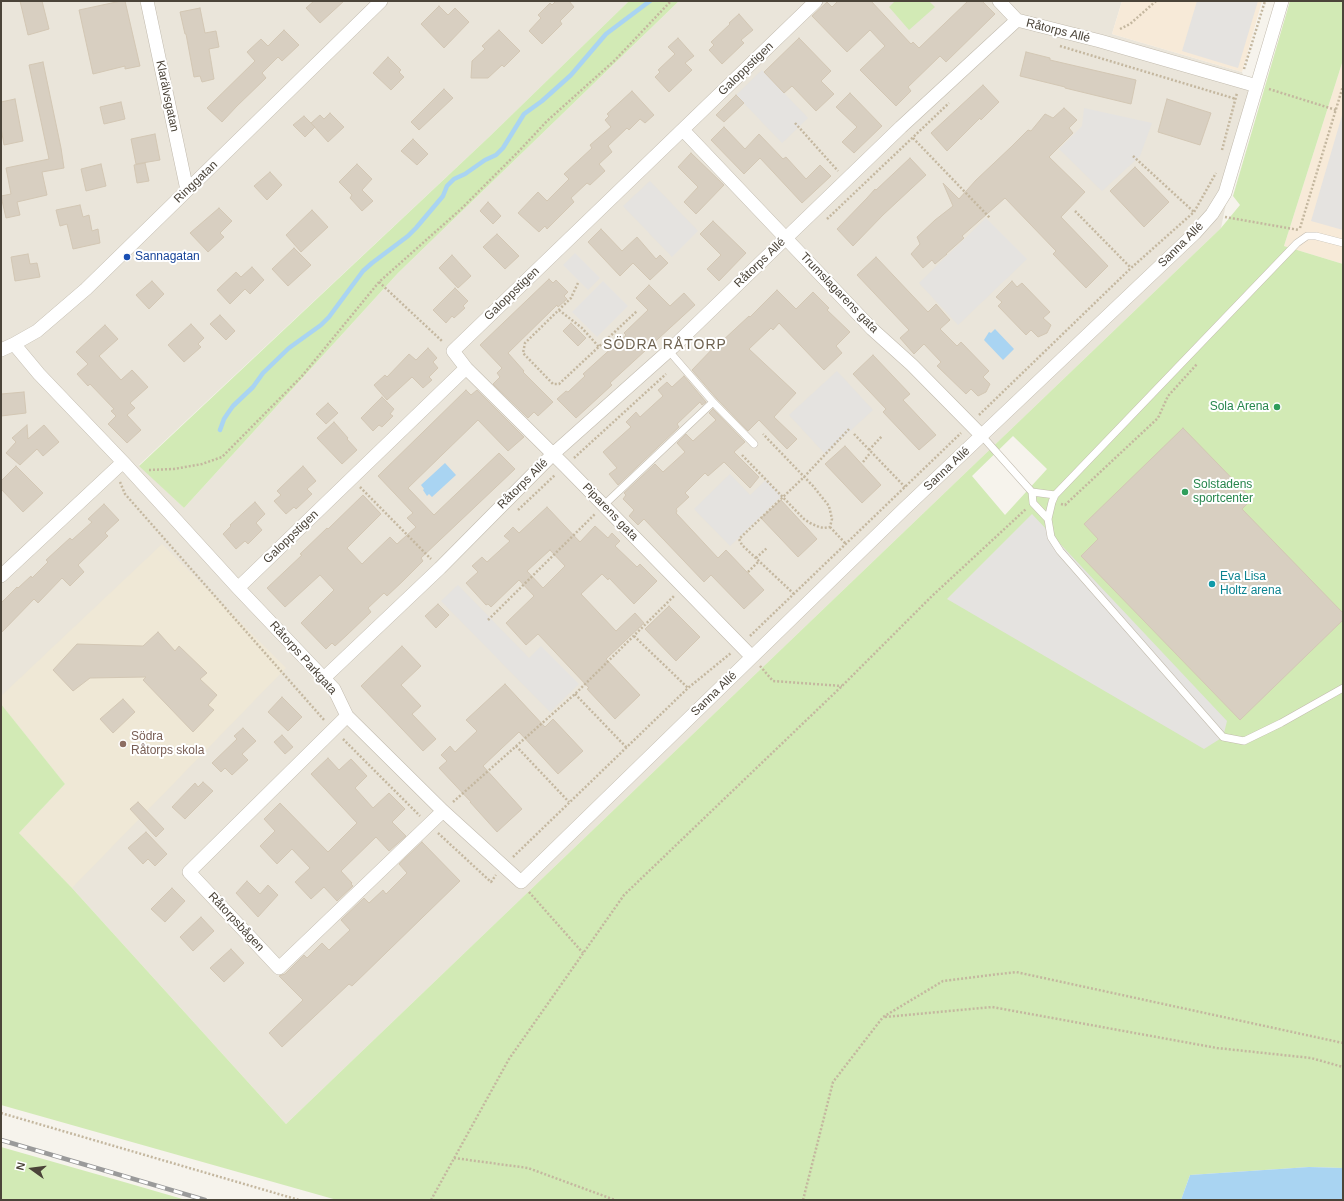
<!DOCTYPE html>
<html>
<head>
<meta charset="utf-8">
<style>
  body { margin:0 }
  #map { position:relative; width:1344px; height:1201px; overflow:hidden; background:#f6f3ec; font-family:Arial,sans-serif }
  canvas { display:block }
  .frame { position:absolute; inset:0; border:2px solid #4b4439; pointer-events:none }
  .north { position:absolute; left:12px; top:1149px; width:40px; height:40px; -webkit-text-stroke:3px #fff; paint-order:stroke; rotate:284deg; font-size:11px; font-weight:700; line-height:16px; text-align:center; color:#4b4439 }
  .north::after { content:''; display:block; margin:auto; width:14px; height:18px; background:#4b4439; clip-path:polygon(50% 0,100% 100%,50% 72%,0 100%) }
</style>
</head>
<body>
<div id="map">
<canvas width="1344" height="1201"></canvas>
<div class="frame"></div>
<div class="north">N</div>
</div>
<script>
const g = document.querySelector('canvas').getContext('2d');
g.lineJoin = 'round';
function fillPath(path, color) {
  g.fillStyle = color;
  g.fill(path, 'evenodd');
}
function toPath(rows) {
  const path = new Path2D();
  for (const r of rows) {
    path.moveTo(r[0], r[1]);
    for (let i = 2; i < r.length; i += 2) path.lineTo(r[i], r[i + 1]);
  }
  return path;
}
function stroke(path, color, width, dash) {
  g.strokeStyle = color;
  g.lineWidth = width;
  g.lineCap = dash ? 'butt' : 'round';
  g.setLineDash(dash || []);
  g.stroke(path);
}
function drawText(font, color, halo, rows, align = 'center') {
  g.font = font + ' Arial,sans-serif';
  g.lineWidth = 4;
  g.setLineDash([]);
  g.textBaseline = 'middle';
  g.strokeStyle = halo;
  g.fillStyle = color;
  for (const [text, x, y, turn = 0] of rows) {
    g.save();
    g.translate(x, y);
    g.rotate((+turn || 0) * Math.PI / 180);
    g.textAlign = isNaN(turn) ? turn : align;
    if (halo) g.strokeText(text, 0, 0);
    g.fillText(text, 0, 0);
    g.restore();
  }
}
fillPath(toPath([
  [1,1,629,1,489,137,139,465,184,508,398,273,679,1,1122,1,1112,34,1242,72,1249,94,1221,228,286,1124,72,888,19,833,65,784,1,704]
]), '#eae5da');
fillPath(toPath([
  [1122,1,1262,1,1242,72,1112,34],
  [1343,60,1343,264,1284,246]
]), '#f7ead8');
fillPath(toPath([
  [162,544,286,668,72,888,19,833,65,784,1,704,1,696]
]), '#efe8d6');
fillPath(toPath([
  [629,1,679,1,398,273,184,508,139,466,489,137],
  [895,1,929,1,935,7,909,30,889,7],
  [1290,1,1343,1,1343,60,1284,246,1343,264,1343,1168,1309,1167,1190,1175,1181,1200,337,1200,1,1105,1,704,65,784,19,833,72,888,286,1124,1221,228,1240,205,1233,196],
  [1013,436,1047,469,1005,515,972,476],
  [1,1147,124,1182,186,1200,1,1200]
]), '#d2eab5');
fillPath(toPath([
  [1197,1,1258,1,1238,68,1182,51],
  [762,70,808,118,782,143,736,95],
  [1084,108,1152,123,1140,156,1102,191,1059,149,1082,126],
  [1343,112,1343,230,1311,221],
  [650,181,698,231,672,257,623,206],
  [986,218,1027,259,958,325,919,283],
  [575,253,600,278,588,290,563,265],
  [603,281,628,306,597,337,572,312],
  [837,371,873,410,825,454,789,415],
  [730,474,750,495,766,480,782,496,730,546,694,509],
  [1032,514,1227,721,1223,737,1204,749,947,599],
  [458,585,529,658,541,646,579,684,550,712,441,601]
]), '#e5e3e0');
fillPath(toPath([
  [995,329,1014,349,1003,360,984,340,989,332,991,333],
  [445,463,456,475,432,497,429,494,427,496,423,490,424,489,421,485],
  [1309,1167,1343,1168,1343,1200,1181,1200,1190,1175]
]), '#a9d4f2');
stroke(toPath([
  [220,430,224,419,228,413,233,406,253,387,263,373,289,348,321,325,329,317,363,271,372,263,408,236,416,228,443,196,447,186,454,179,465,174,485,160,496,155,503,148,524,114,542,101,571,75,606,34,650,1]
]), '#a9d4f2', 4.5);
const building = toPath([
  [20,1,42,1,49,29,28,35,20,1],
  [121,1,125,1,140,66,125,69,125,66,93,74,79,10,121,1],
  [314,1,344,1,320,23,306,8,314,1],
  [556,1,569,1,574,7,560,21,562,24,542,44,529,31,541,18,538,15,550,3,552,5,556,1],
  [838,1,871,1,911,44,913,42,919,48,968,1,982,1,995,14,946,62,940,56,908,87,911,91,896,106,860,70,885,46,870,30,847,52,812,16,827,2,832,7,838,1],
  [439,6,448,15,455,8,469,22,444,48,421,24,439,6],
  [200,8,205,33,216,31,219,47,209,49,214,79,202,82,200,76,194,77,186,34,185,34,180,12,200,8],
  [739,14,753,30,741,40,744,43,722,64,709,50,714,45,711,42,730,24,729,23,739,14],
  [284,30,299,45,282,61,278,57,262,73,266,78,237,106,222,122,207,108,255,61,247,52,261,39,268,46,284,30],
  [499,30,520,51,504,67,502,65,488,78,471,78,472,61,485,49,482,46,499,30],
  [678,38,694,56,685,63,692,70,669,92,655,77,660,72,658,70,675,54,668,47,678,38],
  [799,38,831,71,821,81,834,94,816,111,792,86,784,93,764,72,799,38],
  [1026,52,1050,58,1050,60,1136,80,1131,104,1065,88,1065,87,1020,76,1026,52],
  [388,57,401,70,399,72,404,77,391,90,373,73,388,57],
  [43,62,61,148,64,168,42,172,47,195,17,202,20,215,6,218,1,196,11,194,6,168,49,159,29,65,43,62],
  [983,85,999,102,981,120,980,118,947,151,931,133,983,85],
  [444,89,453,98,419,130,411,122,444,89],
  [632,91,654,115,645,123,640,119,629,130,627,128,608,146,612,152,599,164,605,171,590,185,587,183,571,198,574,202,547,229,545,226,539,232,518,213,538,192,547,201,569,179,564,174,592,148,590,145,611,127,605,120,609,116,607,114,632,91],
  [850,93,882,126,854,153,842,142,857,127,836,107,850,93],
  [736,95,744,103,724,122,716,115,736,95],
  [15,99,23,141,4,145,1,128,1,102,15,99],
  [1167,99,1211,113,1200,145,1158,132,1167,99],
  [121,102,125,119,104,124,100,107,121,102],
  [1064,108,1077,120,1069,128,1073,133,1049,157,1085,192,1061,217,1108,266,1086,288,1053,254,1056,251,1005,198,962,236,964,238,946,254,947,254,935,264,932,260,923,268,911,254,920,244,917,237,935,220,953,206,943,183,959,199,976,180,1011,147,1028,130,1031,131,1045,114,1053,118,1064,108],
  [330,113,344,127,328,142,311,123,320,115,324,119,330,113],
  [304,116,315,127,305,137,293,125,304,116],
  [724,127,745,149,759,134,783,159,786,157,806,179,820,165,831,176,802,203,760,158,744,174,711,140,724,127],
  [155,134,160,160,136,164,131,139,155,134],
  [413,139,428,154,417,165,401,151,413,139],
  [691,153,724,185,696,214,684,202,698,187,678,167,691,153],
  [910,158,926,175,883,215,853,246,837,229,867,198,875,189,876,190,910,158],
  [145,163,149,181,137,183,134,165,145,163],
  [101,164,106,186,86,191,81,169,101,164],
  [357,164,372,179,362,190,373,201,362,211,350,198,352,195,339,182,357,164],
  [1135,167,1169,202,1144,227,1110,191,1135,167],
  [270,172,282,185,267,200,254,186,270,172],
  [488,202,501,216,493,224,480,211,488,202],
  [80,205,83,217,89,215,92,231,98,229,100,243,73,249,67,224,60,226,56,210,80,205],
  [219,208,232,221,220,233,224,237,208,252,190,233,219,208],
  [312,210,328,227,301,252,286,235,312,210],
  [713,221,746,253,719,281,707,269,721,255,700,234,713,221],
  [601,229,622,251,637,237,656,259,660,255,668,263,650,280,633,263,620,276,588,242,601,229],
  [497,234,519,256,505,269,483,247,497,234],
  [294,248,311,265,288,286,272,269,294,248],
  [28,254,30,264,37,263,40,277,15,281,11,257,28,254],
  [452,255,471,276,458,288,439,268,452,255],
  [876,257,928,312,936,304,950,320,940,329,957,346,961,342,989,371,983,377,990,384,986,392,978,396,971,389,966,394,937,366,941,362,924,344,914,354,900,338,909,330,857,275,876,257],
  [252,267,264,280,250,294,245,289,230,304,217,290,236,272,241,277,252,267],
  [549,279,553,283,556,280,568,292,564,296,567,299,558,307,557,305,508,353,524,371,523,372,553,402,538,416,534,412,528,418,493,384,500,377,497,373,502,368,480,345,549,279],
  [152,281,164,294,149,309,136,295,152,281],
  [1012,281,1017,287,1022,283,1050,312,1043,318,1051,325,1047,333,1038,337,1031,330,1026,335,998,306,1002,302,996,297,1012,281],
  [649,285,670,306,684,293,695,305,610,383,612,385,576,418,557,399,566,391,568,392,585,376,583,374,626,335,624,333,648,310,636,298,649,285],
  [455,288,468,301,463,306,465,308,454,318,452,316,446,323,433,310,455,288],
  [777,290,796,309,813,292,829,308,827,310,850,332,836,346,842,353,824,370,779,323,773,330,771,328,749,349,796,393,774,417,797,439,787,449,759,420,748,431,717,399,692,370,719,342,720,343,749,316,750,317,777,290],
  [220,315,235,331,226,340,210,324,220,315],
  [571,323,586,338,578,346,563,331,571,323],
  [191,324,204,338,198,344,201,347,184,362,168,345,191,324],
  [105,325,118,339,99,356,121,380,132,370,148,387,130,403,135,408,127,415,141,430,127,443,108,424,116,416,111,411,114,409,90,384,88,386,77,374,88,364,76,352,105,325],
  [428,348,437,358,433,362,438,368,429,377,432,380,423,388,412,377,387,400,374,385,385,375,387,377,409,354,416,360,428,348],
  [873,355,910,394,903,400,936,435,919,450,883,412,886,409,853,374,873,355],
  [684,376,706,402,702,405,700,402,677,424,679,427,618,485,609,474,617,468,603,452,631,427,626,422,636,412,640,417,663,396,658,390,667,382,672,387,684,376],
  [466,390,471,395,477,390,524,437,508,451,478,420,408,488,434,515,499,453,515,469,421,558,423,561,403,581,387,596,384,593,368,608,371,612,347,635,335,646,332,643,326,649,301,623,334,590,320,575,285,607,267,588,302,555,300,554,327,528,328,529,363,495,381,514,347,548,362,564,390,537,397,544,416,527,407,518,413,513,378,476,466,390],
  [24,392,26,413,1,416,1,394,24,392],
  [382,397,394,409,390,414,393,416,382,427,379,425,373,431,361,418,382,397],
  [328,403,338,413,326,424,316,414,328,403],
  [713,409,745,442,734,452,759,477,750,488,724,462,708,476,705,473,685,493,689,497,676,509,677,511,676,513,718,558,726,550,764,590,744,609,711,575,704,582,644,519,638,525,629,516,634,510,623,499,626,495,624,493,655,464,663,472,685,452,677,443,686,434,693,441,716,420,709,413,713,409],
  [334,422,348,438,347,439,357,450,342,464,317,438,334,422],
  [27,425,28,439,44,425,59,442,43,456,37,449,20,465,6,453,16,442,12,438,27,425],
  [1183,428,1252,499,1242,509,1343,613,1343,620,1240,720,1081,556,1098,539,1084,524,1183,428],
  [845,446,881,485,862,503,825,464,845,446],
  [16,466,43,493,23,512,1,489,1,481,16,466],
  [303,466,316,481,307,489,312,494,296,509,294,507,286,514,274,501,281,495,277,491,303,466],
  [781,500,817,539,798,557,761,518,781,500],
  [255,502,265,514,256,523,262,530,248,544,245,541,236,549,223,534,231,526,230,525,255,502],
  [104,504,119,520,105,533,108,536,78,565,84,572,70,586,62,578,38,603,34,599,1,633,1,603,17,587,18,588,31,576,32,578,48,562,46,560,70,538,72,540,92,522,88,519,104,504],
  [547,507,580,542,595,526,608,538,612,533,620,541,615,546,637,567,640,564,657,581,634,604,609,578,608,580,602,574,581,594,616,631,635,613,644,623,606,659,640,695,615,719,587,689,589,688,538,634,526,645,506,623,534,596,519,580,491,607,488,604,486,605,466,583,478,572,472,566,482,557,487,562,510,541,504,536,513,527,519,533,547,507],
  [550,550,565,566,543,588,527,571,550,550],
  [438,604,449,615,436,628,425,616,438,604],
  [669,606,700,637,676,661,645,629,669,606],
  [158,632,175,651,179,646,207,673,200,679,217,695,208,705,214,710,193,732,143,680,146,677,90,678,73,691,53,670,77,644,143,646,158,632],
  [402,646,421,666,401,685,421,706,412,714,436,739,423,751,361,686,402,646],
  [505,684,545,727,553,719,583,751,558,774,519,732,483,766,522,809,497,832,470,802,471,802,439,768,447,761,441,755,450,746,455,752,477,731,466,720,505,684],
  [282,697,302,717,288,731,268,712,282,697],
  [123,699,135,712,113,733,100,719,123,699],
  [243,728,256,741,242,754,248,760,232,775,225,768,221,772,212,763,237,739,234,736,243,728],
  [282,735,293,747,285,754,274,742,282,735],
  [328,758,339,770,351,759,367,776,355,788,373,808,389,793,405,809,392,822,406,836,389,851,376,837,341,871,352,883,351,884,353,886,337,901,324,887,311,899,295,882,310,868,292,849,277,864,260,846,275,831,264,819,280,803,328,852,357,823,311,774,328,758],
  [203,782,213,791,185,819,172,807,195,783,198,787,203,782],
  [138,802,164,829,156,837,130,809,138,802],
  [146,832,167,854,155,866,148,859,143,864,128,848,146,832],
  [422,842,460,881,352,986,349,984,282,1047,269,1033,303,1000,279,976,285,974,304,955,307,958,322,943,329,950,350,930,341,920,364,898,369,903,383,890,386,894,407,873,399,864,422,842],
  [247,881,260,894,268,885,278,895,258,917,236,893,247,881],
  [172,888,185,901,165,922,151,909,172,888],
  [201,917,214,931,193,951,180,937,201,917],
  [231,949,244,963,224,982,210,968,231,949]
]);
fillPath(building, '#d8cfc1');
stroke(building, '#d3c7b4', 1);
const lane = toPath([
  [713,402,754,444],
  [982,436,1032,492,1055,495,1297,243,1307,236,1316,236,1343,243],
  [1032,492,1033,503,1048,519],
  [1055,495,1052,502,1048,519,1051,537,1060,551,1223,737,1244,741,1281,723,1343,688],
  [604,505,713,402,669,351]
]);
const street = toPath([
  [147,1,187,190],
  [999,1,1017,20],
  [683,130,872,329,912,365,982,436],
  [14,344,39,374,123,462,238,588,334,689,347,716,443,811,521,882,903,510,1195,233,1212,214,1225,193,1282,1],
  [1,350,14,344,37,331,86,289,381,1],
  [466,368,565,466,752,657],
  [1,576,123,462],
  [238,588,466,368,453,351,816,1],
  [324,678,440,568,553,454,673,347,901,127,1017,20,1100,41,1257,86],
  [347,716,189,872,279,968,443,811]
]);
stroke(lane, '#c2bbae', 8);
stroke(street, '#c2bbae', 14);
stroke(toPath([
  [1120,29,1130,24,1156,1],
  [1060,46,1236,99],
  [1244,69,1265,1],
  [1269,89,1336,110],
  [795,123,838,171],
  [913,138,990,218],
  [1222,150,1237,93],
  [1133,156,1194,212],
  [1075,211,1131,268],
  [1225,217,1299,230],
  [827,219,949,103],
  [1300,228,1343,86],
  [379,282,443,342],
  [578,283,571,298,525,343,523,353,553,384,559,384,637,311],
  [559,310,582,328,599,347],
  [979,415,1131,268,1194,212,1216,173],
  [854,434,905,487],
  [869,450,882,436],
  [742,455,804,519,810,523,819,527,824,528,830,527,832,519,829,506,813,486,763,434],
  [574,458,666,374],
  [863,462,871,452],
  [149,470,174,469,202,464,222,457,302,376,379,282,461,209,520,150,547,121,615,60,671,1],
  [120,482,125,494,325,721],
  [360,487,431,559],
  [1061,504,1065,505,1158,418,1168,396,1197,364],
  [518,510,555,475],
  [830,527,846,544],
  [756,558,767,548],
  [748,572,759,561],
  [794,594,742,545,739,539,804,477,849,429],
  [488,620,595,514],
  [634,636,688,688],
  [750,636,961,433],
  [760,666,773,681,842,686],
  [575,694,627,748],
  [343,739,420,816],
  [516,746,569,802],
  [453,802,575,694,674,596],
  [438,833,491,882,496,875],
  [513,857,688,688,731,653],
  [529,892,583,953],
  [885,1017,992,1007,1217,1048,1311,1058,1343,1067],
  [1,1113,299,1200],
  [454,1158,528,1168,615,1200],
  [431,1200,509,1059,624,895,842,686,932,596,1026,509],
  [803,1200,833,1082,883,1017,943,981,1016,972,1343,1043]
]), '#c4b79f', 2.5, [2, 2]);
stroke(lane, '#fff', 7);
stroke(street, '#fff', 13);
const rail = toPath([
  [1,1140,205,1200]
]);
stroke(rail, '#9a9a9a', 4.5);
stroke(rail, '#fff', 3, [9]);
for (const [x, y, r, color] of [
  [127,257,4,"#1a4fb4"],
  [1277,407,4,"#2e9e5b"],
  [1185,492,4,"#2e9e5b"],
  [1212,584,4,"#0f9aa8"],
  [123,744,4,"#8d6e63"]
]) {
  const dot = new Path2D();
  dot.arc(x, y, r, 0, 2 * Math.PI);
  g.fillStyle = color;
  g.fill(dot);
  stroke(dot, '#fff', 1.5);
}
drawText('12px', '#4b4439', '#fff', [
  ["Råtorps Allé",1058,31,14],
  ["Galoppstigen",746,69,-44],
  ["Klarälvsgatan",167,96,78],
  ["Ringgatan",196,182,-44],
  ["Sanna Allé",1181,245,-45],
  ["Råtorps Allé",760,263,-44],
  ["Trumslagarens gata",839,293,46],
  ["Galoppstigen",512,294,-44],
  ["Sanna Allé",947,469,-43],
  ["Råtorps Allé",523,484,-45],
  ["Piparens gata",610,512,46],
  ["Galoppstigen",291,537,-44],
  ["Råtorps Parkgata",303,658,48],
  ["Sanna Allé",714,694,-44],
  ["Råtorpsbågen",236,922,47]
]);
drawText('12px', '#164399', '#fff', [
  ["Sannagatan",135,257]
], 'left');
drawText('12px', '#27864d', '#fff', [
  ["Sola Arena",1269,407],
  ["Solstadens",1193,485,"left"],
  ["sportcenter",1193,499,"left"]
], 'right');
drawText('12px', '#0d838f', '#fff', [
  ["Eva Lisa",1220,577],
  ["Holtz arena",1220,591]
], 'left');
drawText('12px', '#785e54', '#fff', [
  ["Södra",131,737],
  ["Råtorps skola",131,751]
], 'left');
g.letterSpacing = '1px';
drawText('14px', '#6e6250', '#fff', [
  ["SÖDRA RÅTORP",665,345]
]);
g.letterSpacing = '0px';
</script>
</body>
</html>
